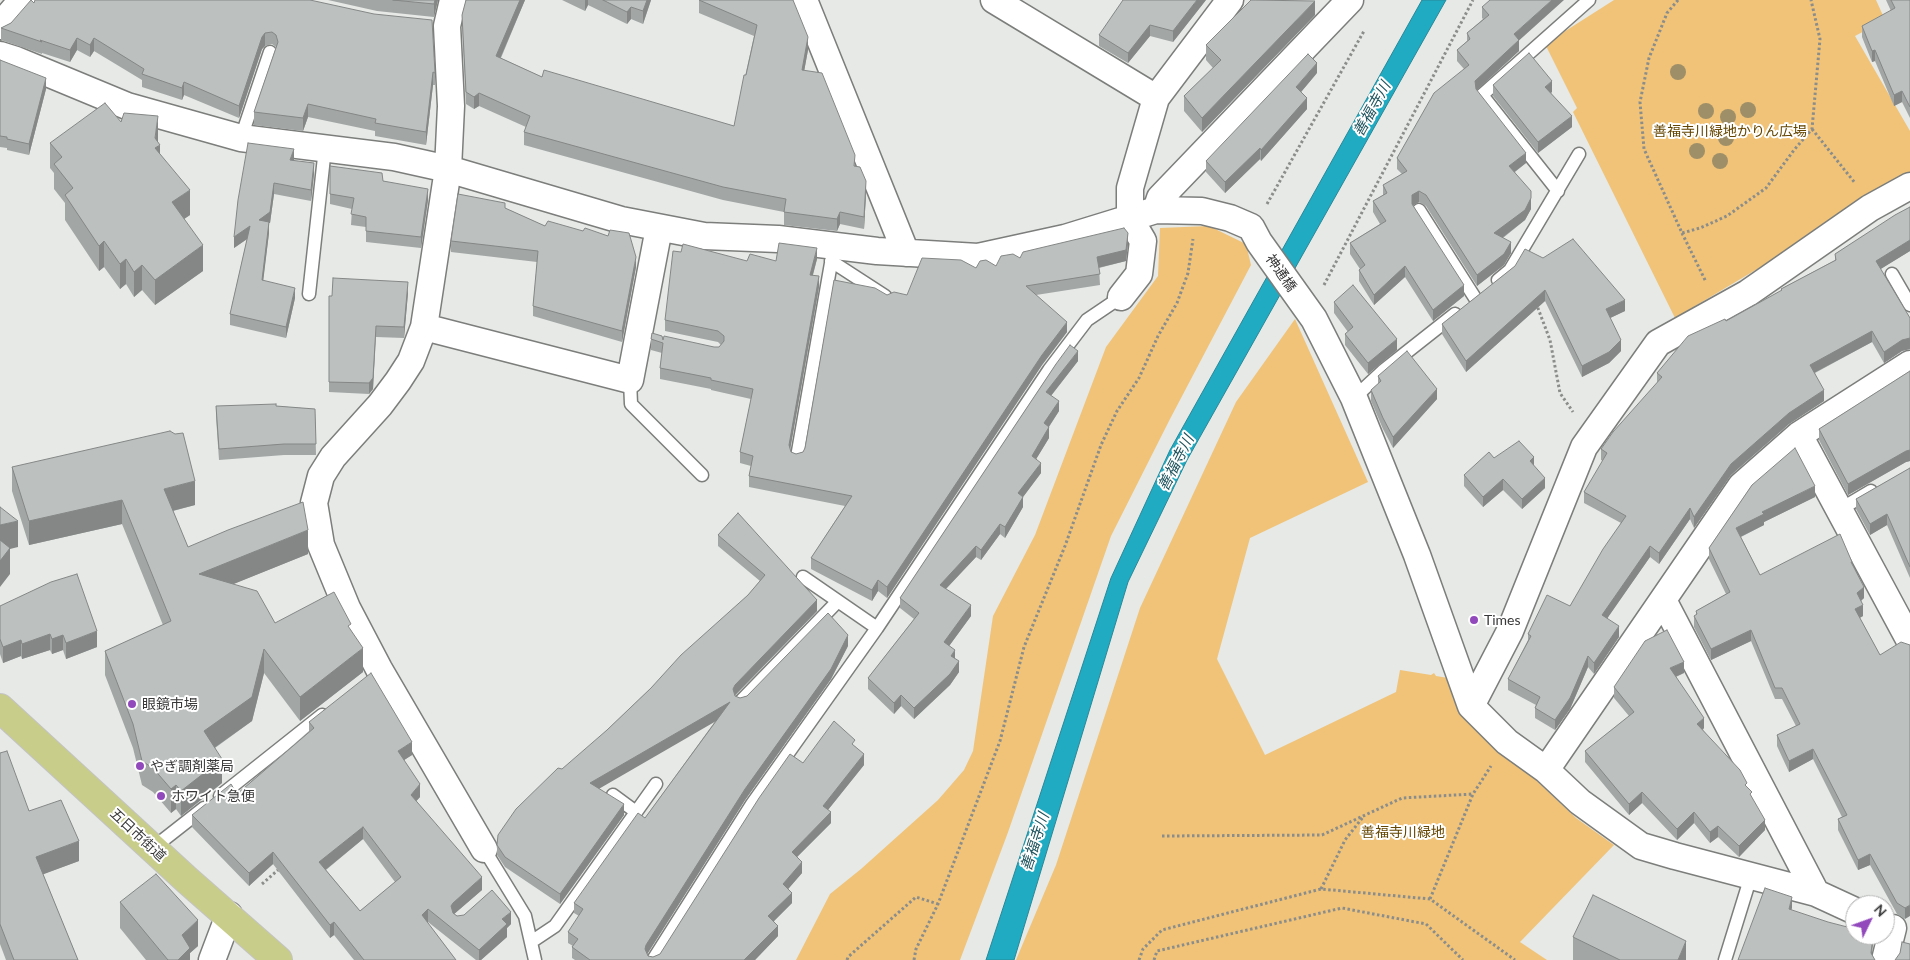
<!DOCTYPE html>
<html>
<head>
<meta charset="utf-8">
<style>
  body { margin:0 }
  #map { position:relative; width:1910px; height:960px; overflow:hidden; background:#e6e9e6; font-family:Lato,sans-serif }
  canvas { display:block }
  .north { position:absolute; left:1845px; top:895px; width:50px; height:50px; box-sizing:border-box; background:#fff; border:1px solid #afafaf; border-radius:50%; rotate:48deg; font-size:14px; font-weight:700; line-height:20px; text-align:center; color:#373837 }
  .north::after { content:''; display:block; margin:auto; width:18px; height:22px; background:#9249bb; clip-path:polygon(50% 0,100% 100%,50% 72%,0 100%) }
</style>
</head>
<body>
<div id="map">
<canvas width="1910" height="960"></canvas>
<div class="north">N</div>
</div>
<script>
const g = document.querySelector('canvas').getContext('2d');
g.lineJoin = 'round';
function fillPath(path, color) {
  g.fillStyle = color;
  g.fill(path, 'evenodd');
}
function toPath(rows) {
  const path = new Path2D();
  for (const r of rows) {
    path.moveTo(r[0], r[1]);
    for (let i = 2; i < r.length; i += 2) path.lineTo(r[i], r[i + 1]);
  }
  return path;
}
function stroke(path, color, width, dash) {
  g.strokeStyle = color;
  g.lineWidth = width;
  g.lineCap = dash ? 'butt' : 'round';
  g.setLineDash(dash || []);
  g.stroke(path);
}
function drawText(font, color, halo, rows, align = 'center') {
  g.font = font + ' Lato,"Noto Sans JP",sans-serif';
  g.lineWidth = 4;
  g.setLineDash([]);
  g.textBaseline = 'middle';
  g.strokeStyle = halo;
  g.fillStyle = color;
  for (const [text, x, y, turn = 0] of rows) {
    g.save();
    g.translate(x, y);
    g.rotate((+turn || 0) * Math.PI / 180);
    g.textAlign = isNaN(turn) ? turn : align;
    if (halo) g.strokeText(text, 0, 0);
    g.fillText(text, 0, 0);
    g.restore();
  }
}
fillPath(toPath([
  [1614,0,1876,0,1885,20,1855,36,1910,131,1910,178,1675,318,1573,112,1577,108,1545,44],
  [1209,226,1246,244,1251,265,1170,419,1111,536,1007,835,960,960,796,960,830,894,861,869,938,800,964,770,973,751,993,616,1035,535,1106,347,1158,276,1160,228],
  [1295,319,1368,482,1250,538,1217,659,1265,755,1396,692,1400,670,1431,675,1434,673,1436,676,1448,678,1453,699,1459,707,1576,818,1614,845,1520,942,1547,960,1016,960,1056,865,1140,608,1236,402]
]), '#f0c379');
const water = toPath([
  [1422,0,1446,0,1187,460,1128,582,1014,960,986,960,1111,578,1170,450,1422,0]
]);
fillPath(water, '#21abc2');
stroke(water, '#288898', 1);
const lane = toPath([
  [241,138,270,52],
  [1558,191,1482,95,1589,0],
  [1419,210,1475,298],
  [831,261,885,296],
  [1892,274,1910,305],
  [1498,280,1510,270,1579,154],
  [309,294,325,148],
  [630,380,631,404,702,475],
  [1354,398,1384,370,1455,314],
  [797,457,834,246],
  [1839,510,1871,491],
  [803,577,877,628],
  [741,701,838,601],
  [613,795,636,812],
  [220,796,322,715],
  [153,848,204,808],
  [484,849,525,916,535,960],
  [531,942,555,926,656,784],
  [653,960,752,804,877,628,1049,370,1087,320,1121,297],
  [1725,960,1751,876]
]);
const street = toPath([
  [453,0,447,26,451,106,448,169,424,327,411,361,398,381,380,405,333,457,321,476,314,503,321,545,347,608,379,669,484,849],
  [804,0,906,253],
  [994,0,1156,98],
  [0,26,22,0],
  [0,55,16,60,127,106,241,138,394,157,448,169,621,220,704,236,778,239,877,251,978,257,1065,238,1156,210,1202,211,1230,218,1251,227,1259,242,1314,319,1354,398,1417,555,1471,706,1507,742,1546,770,1580,802,1641,846,1675,856,1816,893,1855,911],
  [1156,210,1160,198,1350,0],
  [1121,297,1139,274,1143,241,1130,219,1130,188,1156,98,1230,0],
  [424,327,630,380,659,228],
  [1799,435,1910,641],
  [1663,600,1816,893],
  [1471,706,1510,631,1584,447,1658,343,1748,293,1870,208,1910,186],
  [1546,770,1741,486,1799,435,1910,364],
  [212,960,229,915],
  [1885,960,1893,928]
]);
const primary = toPath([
  [0,708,187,880,278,960]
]);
stroke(lane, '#7c7e7c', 15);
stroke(street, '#7c7e7c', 29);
stroke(primary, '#c3c3c3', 30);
stroke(toPath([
  [1678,0,1667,13,1649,58,1640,102,1644,149,1682,233,1700,228,1727,216,1766,188,1794,150,1812,129,1820,39,1811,0],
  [1812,129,1855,183],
  [1267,204,1364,31],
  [1682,233,1706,282],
  [1324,285,1473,0],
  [1536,303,1550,340,1560,393,1573,412],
  [1162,836,1322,835,1402,798,1473,794],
  [262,884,278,870],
  [1321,889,1345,840,1363,817],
  [1430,899,1473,794,1491,766],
  [847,960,848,957,916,897,938,904],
  [914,960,916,949,938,904,1000,741,1024,647,1065,546,1101,445,1117,411,1139,378,1158,336,1177,303,1188,273,1193,239],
  [1139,960,1143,949,1162,930,1321,889,1430,899,1515,960],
  [1154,960,1157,951,1342,908,1426,924,1463,960]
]), '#8b8d8b', 3, [2.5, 2.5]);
stroke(lane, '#fff', 12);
stroke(street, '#fff', 26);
stroke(primary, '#c8cd89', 28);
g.fillStyle = '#9e8f68';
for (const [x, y] of [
  [1678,72],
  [1748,110],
  [1706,111],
  [1728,117],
  [1726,138],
  [1697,151],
  [1720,161]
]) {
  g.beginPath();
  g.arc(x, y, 8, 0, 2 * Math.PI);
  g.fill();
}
fillPath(toPath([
  [125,0,310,0,435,73,435,85,433,85,426,145,375,136,375,131,308,117,303,131,254,125,254,112,276,47,272,44,265,46,262,49,239,118,184,95,182,100,142,87,142,80,94,51,90,57,77,50,70,62,42,53,42,54,1,40,1,28,11,23,34,3],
  [328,0,438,0,434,17,377,11],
  [466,0,525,0,501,58,542,77,734,126,754,36,699,13,699,0,793,0,808,50,804,71,855,166,866,194,864,229,840,224,837,231,784,225,784,212,723,200,524,145,524,132,526,127,479,106,474,109,466,104,462,27,462,15],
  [562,0,651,0,643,24,631,19,627,24,588,5,585,11],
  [1206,0,1173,42,1150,36,1128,63,1099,46,1099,35],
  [1886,0,1910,0,1910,118,1902,102,1894,106,1875,61,1872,62,1862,37,1862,26,1891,11],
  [1482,7,1519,40,1519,51,1476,90,1526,163,1515,172,1531,209,1525,220,1503,238,1511,253,1504,265,1477,286,1426,206,1419,202,1413,205,1464,296,1433,321,1405,277,1374,305,1359,281,1359,270,1360,269,1350,254,1350,243,1380,224,1373,212,1373,201,1383,195,1383,185,1402,174,1397,169,1397,158,1464,69,1457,61,1457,50,1467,41,1467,33,1483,19,1482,18],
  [1315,15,1202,132,1184,111,1184,96,1213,68,1206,60,1206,45],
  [0,60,46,89,29,155,7,150,7,148,0,147],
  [1317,73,1301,92,1307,109,1261,161,1260,159,1225,193,1206,172,1206,161],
  [1493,85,1552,92,1551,93,1572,127,1538,153,1493,96],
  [121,122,158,142,160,154,190,215,184,219,203,271,155,305,142,290,134,297,126,284,120,289,104,267,99,271,65,220,65,203,54,189,54,173,50,168,50,143],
  [294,160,314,174,311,201,274,194,270,223,269,223,269,233,263,280,295,298,286,338,230,325,230,314,247,239,234,248,238,200],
  [330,166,383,181,428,200,421,248,366,242,366,227,351,225,352,209,330,204],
  [1910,207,1910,251,1880,269,1910,318,1910,349,1902,351,1884,363,1872,342,1815,373,1824,401,1789,424,1731,475,1694,528,1690,519,1659,564,1650,557,1607,618,1619,637,1594,674,1588,667,1570,709,1555,730,1535,718,1535,708,1536,705,1508,690,1508,679,1528,640,1528,634,1570,606,1621,523,1584,503,1584,492,1603,461,1601,460,1601,449,1657,383,1657,373,1726,321,1781,291,1781,289,1835,260,1835,254],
  [505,208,636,267,622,342,533,316,533,306,537,262,451,252,451,241],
  [1128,244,1126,261,1099,268,1100,285,1036,295,1067,332,1042,365,887,598,878,591,872,601,811,569,811,558,845,506,749,487,749,476,751,466,740,463,740,452,751,399,711,390,711,389,660,379,660,368,662,353,651,350,651,339,663,340,714,347,719,347,721,345,718,342,665,331,665,320,747,261,776,261,817,259,813,275,819,287,790,449,791,452,796,454,803,452,887,295,907,295,976,268,996,266,1020,258],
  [1515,266,1625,311,1610,318,1621,351,1609,363,1582,377,1545,301,1466,372,1442,334,1442,324],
  [408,293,404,338,376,337,373,389,369,394,329,392,329,296,332,296],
  [1334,302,1397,350,1368,374,1345,345,1345,334,1348,332,1334,313],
  [1078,361,1051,396,1059,411,1049,427,1049,438,1036,459,1041,473,1023,497,1023,507,1005,538,1000,534,981,560,976,557,946,589,971,616,949,646,959,672,950,685,914,719,901,706,894,714,868,689,868,678,914,619,900,608,900,598,1056,364],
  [1910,371,1910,461,1906,462,1848,495,1819,440,1819,429],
  [1378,376,1437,399,1393,448,1383,429,1371,401,1371,390,1378,384],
  [216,406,276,406,315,409,316,455,284,455,219,460,216,417],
  [1494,458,1534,466,1545,488,1522,509,1503,490,1483,507,1464,486,1464,475],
  [12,467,195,505,173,511,188,547,308,554,233,584,275,623,351,630,363,672,300,721,264,673,252,721,215,748,222,783,181,816,176,809,171,813,153,792,142,785,133,748,105,675,105,651,163,625,122,524,29,545,12,491],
  [1910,468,1910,578,1887,525,1870,535,1856,509,1856,499],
  [1752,485,1815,497,1764,522,1764,525,1741,537,1760,575,1852,565,1864,598,1861,601,1863,616,1860,618,1880,655,1909,645,1905,919,1897,914,1870,865,1858,870,1838,830,1838,819,1842,817,1813,759,1789,772,1777,746,1777,735,1796,726,1782,699,1775,699,1751,641,1711,660,1694,627,1694,616,1696,615,1696,611,1726,594,1709,559,1709,548],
  [718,535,817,611,735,696,740,698,747,696,848,646,831,679,745,800,647,954,648,956,653,957,660,954,803,763,855,746,864,765,828,810,831,823,797,857,802,873,788,889,792,903,774,921,778,936,755,960,575,960,572,958,572,947,573,946,568,943,568,932,579,916,574,913,574,903,645,818,716,720,599,788,624,815,560,904,505,867,497,855,497,845,607,730,748,595,760,581,718,546],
  [0,606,97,647,66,659,63,650,52,654,50,650,22,659,21,656,3,663,0,654],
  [1684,673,1676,677,1704,728,1703,730,1747,787,1765,830,1739,857,1718,837,1710,843,1694,823,1677,840,1642,803,1629,815,1585,762,1585,751,1629,716,1614,698,1614,687],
  [309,722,412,755,404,760,420,797,416,801,482,890,454,914,457,916,511,924,507,928,507,937,481,960,476,960,428,922,427,922,456,960,354,960,334,935,330,938,273,864,249,886,192,827,192,815,237,794,309,731],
  [363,839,395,882,360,911,326,870],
  [0,753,29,811,79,861,43,874,78,960,6,960,0,944],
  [120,902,198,946,190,953,190,960,146,960,120,928],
  [1573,937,1686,960,1573,960]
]), '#a2a6a5');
fillPath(toPath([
  [435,0,438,0,434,17,434,4],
  [520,0,525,0,496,68,496,56],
  [585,0,588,0,588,5,585,11],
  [647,0,651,0,643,24,643,11],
  [1197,0,1206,0,1173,42,1173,31],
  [1552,0,1564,0,1514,45,1514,34],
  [1315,1,1315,15,1202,132,1202,118],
  [631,7,631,19,627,24,627,12],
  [1150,25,1150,36,1128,63,1128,53],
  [265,33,265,46,262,49,239,118,239,106,262,37],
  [808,37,808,50,802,83,802,70],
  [77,38,77,50,70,62,70,50],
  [94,38,94,51,90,57,90,45],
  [1519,40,1519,51,1475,92,1475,81],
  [1875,50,1875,61,1872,62,1872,51],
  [1317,63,1317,73,1296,98,1296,87],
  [433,72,433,85,426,145,426,132],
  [46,78,46,89,29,155,29,144],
  [1552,81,1552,92,1545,97,1545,87],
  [184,82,184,95,182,100,182,88],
  [1902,91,1902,102,1894,106,1894,95],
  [479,93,479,106,474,109,474,97],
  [1307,98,1307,109,1261,161,1261,150],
  [308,104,308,117,303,131,303,118],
  [158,116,158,142,157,147,160,145,160,170,155,174,155,138],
  [1572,116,1572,127,1538,153,1538,142],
  [1260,148,1260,159,1225,193,1225,182],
  [294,149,294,160,290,170,290,160],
  [1526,153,1526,163,1509,176,1509,166],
  [314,163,314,174,311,201,311,190],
  [866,181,866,194,864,229,864,217],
  [274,183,274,194,270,223,269,223,269,233,262,291,259,220],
  [428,189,428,200,421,248,421,237],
  [190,190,190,215,172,227,172,202],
  [1419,191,1419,202,1412,206,1412,195],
  [1531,198,1531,209,1525,220,1494,244,1494,233],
  [840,212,840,224,837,231,837,219],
  [250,226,250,237,234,248,234,237],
  [1128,233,1128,244,1126,261,1097,268,1097,257],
  [1910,240,1910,251,1876,272,1876,261],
  [104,241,104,267,99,271,99,246],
  [1511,242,1511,253,1504,265,1477,286,1477,275],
  [203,245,203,271,155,305,155,280],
  [817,248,817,259,810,285,810,275],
  [636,257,636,267,622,342,622,331],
  [126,259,126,284,120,289,120,264],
  [142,265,142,290,134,297,134,272],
  [1405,266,1405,277,1374,305,1374,295],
  [819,276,819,287,789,456,789,445],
  [408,282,408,293,404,338,404,327],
  [1464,285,1464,296,1433,321,1433,310],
  [295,288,295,298,286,338,286,327],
  [1545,290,1545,301,1466,372,1466,361],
  [1625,300,1625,311,1606,320,1606,309],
  [1067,322,1067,332,1042,365,887,598,887,587,1042,355],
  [376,326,373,389,369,394,369,383],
  [1872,331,1872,342,1810,375,1810,365],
  [1910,338,1910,349,1902,351,1884,363,1884,352,1902,340],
  [1397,339,1397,350,1368,374,1368,363],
  [1621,340,1621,351,1609,363,1582,377,1582,366],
  [1078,351,1078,361,1046,402,1046,392],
  [1437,389,1437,399,1393,448,1393,437],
  [1824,390,1824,401,1789,424,1731,475,1694,528,1694,517,1731,464,1789,413],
  [1059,401,1059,411,1044,434,1044,423],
  [1049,427,1049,438,1032,466,1032,456],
  [1910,450,1910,461,1906,462,1848,495,1848,484,1906,451],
  [1534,457,1534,467,1530,461],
  [1041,463,1041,473,1023,497,1023,507,1005,538,1005,527,1018,493],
  [1545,478,1545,488,1522,509,1522,499],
  [1503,479,1503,490,1483,507,1483,497],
  [195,481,195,505,164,513,164,489],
  [1815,486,1815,497,1764,522,1764,525,1736,539,1736,528,1762,512],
  [122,500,122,524,29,545,29,521],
  [1690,508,1690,519,1659,564,1659,553],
  [1887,514,1887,525,1870,535,1870,524],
  [18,521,18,547,10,549,10,574,0,587,0,525],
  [1000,524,1000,534,981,560,981,550],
  [308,530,308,554,199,598,199,574],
  [976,546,976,557,940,595,940,585],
  [1650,546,1650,557,1602,626,1602,615],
  [878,580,878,591,872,601,872,590],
  [1864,587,1864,598,1857,604,1857,593],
  [817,600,817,611,735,695,733,689,735,685],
  [971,605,971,616,944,653,944,642],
  [1863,605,1863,616,1855,620,1855,609],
  [1619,626,1619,637,1594,674,1594,663],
  [1751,630,1751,641,1711,660,1711,649],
  [97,631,97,647,66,659,66,643],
  [50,634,50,650,22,659,22,644],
  [63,635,63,650,52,654,52,639],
  [848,635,848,646,831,679,745,800,646,956,645,949,646,945,745,789],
  [21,640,21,656,3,663,3,647],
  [363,648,363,672,300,721,300,697],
  [264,649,264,673,252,721,204,755,204,731],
  [955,650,955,660,951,656],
  [1588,656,1588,667,1570,709,1555,730,1555,720],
  [959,661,959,672,950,685,914,719,914,708],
  [1684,662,1684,673,1670,679,1670,668],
  [901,695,901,706,894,714,894,703],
  [730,702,730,713,590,794,590,783],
  [1704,718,1704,728,1697,734,1697,724],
  [412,742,412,755,398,764,398,751],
  [1813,749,1813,759,1789,772,1789,761],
  [864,754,864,765,823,816,823,806],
  [222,759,222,783,181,816,181,791],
  [420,784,420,797,411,807,411,795],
  [176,785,176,809,171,813,171,789],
  [1642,792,1642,803,1629,815,1629,804],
  [624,804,624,815,560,904,560,894],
  [831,812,831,823,792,862,792,852],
  [1694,812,1694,823,1677,840,1677,829],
  [1765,820,1765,830,1739,857,1739,846],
  [1718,826,1718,837,1710,843,1710,832],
  [363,827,363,839,319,875,319,862],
  [79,841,79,861,36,877,36,857],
  [273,852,273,864,249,886,249,873],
  [1870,854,1870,865,1858,870,1858,860],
  [802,862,802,873,783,895,783,884],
  [482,877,482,890,453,915,451,906,453,903],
  [792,893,792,903,768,927,768,916],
  [1792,897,1792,908,1789,920,1789,909],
  [1910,905,1910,916,1905,919,1905,908],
  [428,909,428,922,422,928,422,915],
  [511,912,511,924,507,928,507,937,481,960,479,960,479,950,502,919],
  [198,920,198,946,190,953,190,960,178,960,182,935],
  [334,922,334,935,330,938,330,925],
  [778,926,778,936,755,960,744,960],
  [1873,935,1873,945,1871,960,1871,953],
  [1686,941,1686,960,1678,960]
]), '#848786');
const building = toPath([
  [31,0,34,3,35,0,310,0,374,14,432,20,435,73,433,72,426,132,375,123,376,119,308,104,303,118,254,112,278,42,276,35,272,32,265,33,262,37,239,106,184,82,182,88,142,74,144,69,94,38,90,45,77,38,70,50,40,40,42,42,1,28,11,23,31,0],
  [393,0,435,0,434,4,393,0],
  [466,0,520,0,496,56,542,77,544,70,734,126,744,75,746,75,757,25,699,0,793,0,808,37,802,70,822,73,855,155,854,166,860,167,866,181,864,217,840,212,837,219,784,212,786,199,723,187,524,132,530,116,479,93,474,97,466,92,462,15,466,0],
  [603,0,647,0,643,11,631,7,627,12,603,0],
  [1123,0,1197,0,1173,31,1150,25,1128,53,1099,35,1123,0],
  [1251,0,1315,1,1202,118,1184,96,1221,60,1206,45,1251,0],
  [1490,0,1552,0,1514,34,1519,40,1475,81,1476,89,1526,153,1509,166,1531,191,1531,198,1525,210,1494,233,1511,242,1504,254,1477,275,1426,195,1419,191,1412,195,1412,204,1464,285,1433,310,1405,266,1374,295,1359,270,1365,265,1350,243,1386,221,1373,201,1387,193,1383,185,1407,171,1397,158,1434,93,1469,65,1457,50,1470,39,1467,33,1489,15,1482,7,1490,0],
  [1891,0,1910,0,1910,107,1902,91,1894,95,1875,50,1872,51,1862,26,1895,8,1891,0],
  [1529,53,1552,81,1545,87,1572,116,1538,142,1493,85,1529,53],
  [1308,54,1317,63,1296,87,1307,98,1261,150,1260,148,1225,182,1206,161,1308,54],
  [0,60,46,78,29,144,7,139,7,137,0,136,0,60],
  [105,103,121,122,124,113,158,116,155,138,160,145,155,148,190,190,172,202,203,245,155,280,142,265,134,272,126,259,120,264,104,241,99,246,65,195,73,188,54,164,62,157,50,143,105,103],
  [248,143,294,149,290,160,314,163,311,190,274,183,270,212,259,220,269,222,262,280,295,288,286,327,230,314,250,226,234,237,238,200,248,143],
  [330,166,382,173,383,181,428,189,421,237,366,231,366,217,351,214,354,198,330,194,330,166],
  [458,194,505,203,505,208,545,226,548,221,583,231,585,228,608,236,610,230,629,233,636,257,622,331,533,306,538,251,451,241,458,194],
  [1910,207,1910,240,1876,261,1910,318,1910,338,1902,340,1884,352,1872,331,1810,365,1824,390,1789,413,1731,464,1694,517,1690,508,1659,553,1650,546,1602,615,1619,626,1594,663,1588,656,1570,698,1555,720,1535,708,1540,697,1508,679,1531,636,1528,634,1547,595,1570,606,1603,549,1626,516,1584,492,1607,453,1601,449,1613,432,1662,377,1657,373,1688,336,1725,319,1726,321,1782,290,1781,289,1836,260,1835,254,1895,215,1910,207],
  [1124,228,1128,233,1126,250,1097,257,1100,274,1026,286,1067,322,1042,355,887,587,878,580,872,590,811,558,852,496,749,476,753,456,740,452,753,389,711,380,711,378,660,368,663,343,651,339,652,333,662,336,663,340,664,336,714,347,719,347,724,341,724,336,718,331,665,320,673,251,681,252,683,244,747,261,750,254,776,261,779,243,817,248,810,275,819,276,789,445,791,452,796,454,803,452,805,448,834,280,875,288,887,295,894,292,907,295,922,258,961,260,976,268,980,261,986,260,996,266,1001,256,1013,254,1020,258,1023,252,1124,228],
  [1573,239,1625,300,1606,309,1621,340,1609,352,1582,366,1545,290,1466,361,1442,324,1515,266,1525,249,1543,258,1573,239],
  [333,278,408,282,404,327,376,326,373,378,369,383,329,382,329,296,332,296,333,278],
  [1353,285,1397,339,1368,363,1345,334,1353,327,1334,302,1353,285],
  [1070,345,1078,351,1046,392,1059,401,1044,423,1049,427,1032,456,1041,463,1018,493,1023,497,1005,527,1000,524,981,550,976,546,940,585,971,605,944,642,955,650,951,656,959,661,950,674,914,708,901,695,894,703,868,678,919,613,900,598,1056,364,1070,345],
  [1407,351,1437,389,1393,437,1383,418,1371,390,1381,381,1378,376,1407,351],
  [1910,371,1910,450,1906,451,1848,484,1819,429,1910,371],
  [276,404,276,406,315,409,316,444,284,444,219,449,216,406,276,404],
  [170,431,175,434,183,433,195,481,164,489,188,547,228,530,303,502,308,530,199,574,257,591,275,623,334,592,351,624,348,626,363,648,300,697,264,649,252,697,204,731,222,759,181,791,176,785,171,789,153,768,142,761,133,724,105,651,171,621,122,500,29,521,12,467,170,431],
  [1519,441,1534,457,1530,461,1545,478,1522,499,1503,479,1483,497,1464,475,1489,452,1494,458,1519,441],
  [1795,448,1815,486,1762,512,1764,514,1736,528,1760,575,1840,534,1852,562,1851,562,1864,587,1857,593,1863,605,1855,609,1880,655,1901,642,1910,645,1910,905,1905,908,1897,903,1870,854,1858,860,1838,819,1847,815,1813,749,1789,761,1777,735,1800,724,1782,688,1775,688,1751,630,1711,649,1694,616,1697,614,1696,611,1730,592,1709,548,1752,485,1795,448],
  [1910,468,1910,567,1887,514,1870,524,1856,499,1910,468],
  [0,507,18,521,0,525,0,507],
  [738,513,817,600,735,685,733,689,735,696,740,698,747,696,828,613,848,635,831,669,745,789,646,945,645,949,648,956,653,957,660,954,759,798,790,754,803,763,834,721,855,740,852,744,864,754,823,806,831,812,792,852,802,862,783,884,792,893,768,916,778,926,744,960,590,960,572,947,578,939,568,932,583,909,574,903,638,813,645,818,730,702,590,783,624,804,560,894,505,857,497,845,498,835,516,809,558,768,562,769,607,730,651,688,681,655,748,595,765,575,718,535,738,513],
  [0,540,10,548,0,561,0,540],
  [77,574,97,631,66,643,63,635,52,639,50,634,22,644,21,640,3,647,0,639,0,606,51,582,77,574],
  [1667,630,1684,662,1670,668,1704,718,1697,724,1740,770,1747,783,1745,785,1752,792,1750,794,1765,820,1739,846,1718,826,1710,832,1694,812,1677,829,1642,792,1629,804,1585,751,1634,712,1614,687,1645,641,1667,630],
  [371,673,412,742,398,751,420,784,411,795,482,877,453,903,451,906,453,913,457,916,464,915,492,890,511,912,502,919,507,924,479,950,428,909,422,915,456,960,364,960,334,922,330,925,273,852,249,873,192,815,231,784,237,794,314,728,309,722,371,673],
  [363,827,401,877,360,911,319,862,363,827],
  [7,751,29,811,61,800,79,841,36,857,78,960,14,960,0,924,0,753,7,751],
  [156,874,198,920,182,935,190,948,178,960,168,960,120,902,156,874],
  [1765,888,1792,897,1789,909,1828,922,1855,929,1855,935,1873,935,1871,953,1875,960,1738,960,1765,888],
  [1593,895,1686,941,1678,960,1620,960,1573,937,1593,895],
  [1902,942,1910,944,1910,960,1895,960,1900,953,1902,942]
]);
fillPath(building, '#bcc1c0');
stroke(building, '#848786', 1);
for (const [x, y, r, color] of [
  [1474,620,5,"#9249bb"],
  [132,704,5,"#9249bb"],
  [140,766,5,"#9249bb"],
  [161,796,5,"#9249bb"]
]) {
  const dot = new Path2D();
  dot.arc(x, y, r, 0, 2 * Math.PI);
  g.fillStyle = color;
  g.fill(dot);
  stroke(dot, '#fff', 2);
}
drawText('14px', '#644501', '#fff', [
  ["善福寺川緑地かりん広場",1730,131],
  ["善福寺川緑地",1403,832]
]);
drawText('14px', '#373837', '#fff', [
  ["神通橋",1281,273,55],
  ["五日市街道",138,835,43]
]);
drawText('14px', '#373837', '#fff', [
  ["Times",1484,620],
  ["眼鏡市場",142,704],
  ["やぎ調剤薬局",150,766],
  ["ホワイト急便",171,796]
], 'left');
drawText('italic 15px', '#1f535d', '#fff', [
  ["善福寺川",1372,109,-61],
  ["善福寺川",1176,463,-63],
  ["善福寺川",1035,842,-72]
]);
</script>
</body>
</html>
